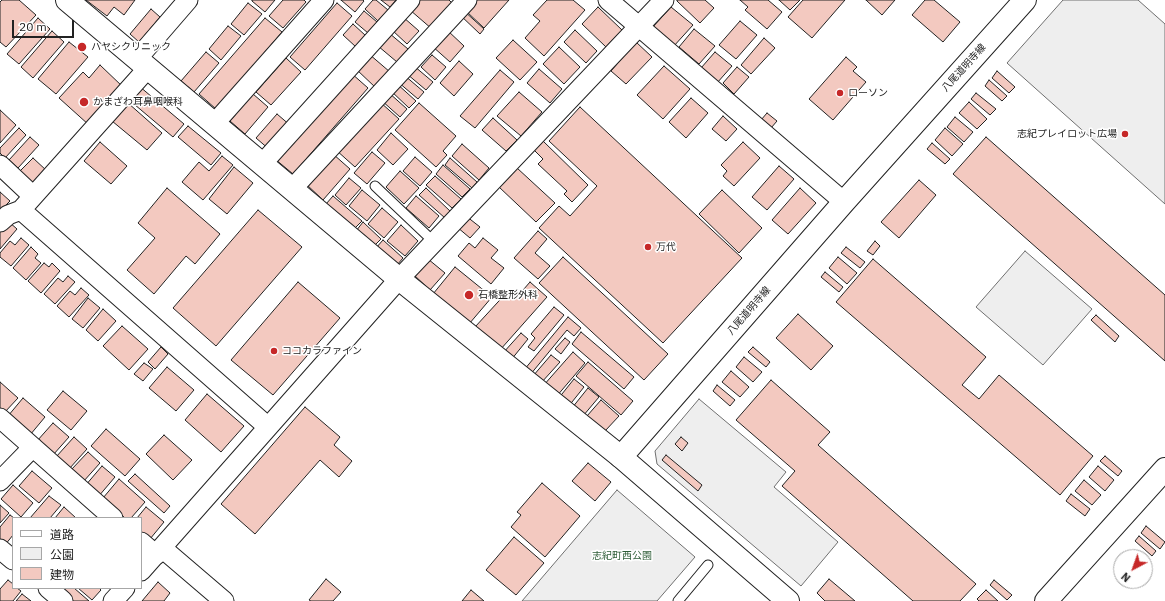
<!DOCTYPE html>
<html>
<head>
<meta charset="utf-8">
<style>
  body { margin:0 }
  #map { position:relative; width:1165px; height:601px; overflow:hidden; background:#fff; font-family:"IBM Plex Sans","Noto Sans JP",sans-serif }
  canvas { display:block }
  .legend { position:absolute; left:12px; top:517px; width:130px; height:72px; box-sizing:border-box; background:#fff; border:1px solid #a7a7a7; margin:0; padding:5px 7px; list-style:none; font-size:12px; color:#222 }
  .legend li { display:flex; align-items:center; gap:8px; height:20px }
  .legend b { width:20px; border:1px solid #a7a7a7 }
  .north { position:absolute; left:1113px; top:549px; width:40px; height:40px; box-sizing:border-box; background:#fff; border:1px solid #a7a7a7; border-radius:50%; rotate:221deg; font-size:11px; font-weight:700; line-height:16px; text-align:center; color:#222 }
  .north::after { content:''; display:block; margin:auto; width:14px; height:18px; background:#c62828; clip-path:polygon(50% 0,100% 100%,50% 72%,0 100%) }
  .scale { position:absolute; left:12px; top:20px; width:62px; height:18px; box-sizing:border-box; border:2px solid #222; border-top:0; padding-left:5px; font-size:12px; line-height:14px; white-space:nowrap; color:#222; -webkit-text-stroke:3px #fff; paint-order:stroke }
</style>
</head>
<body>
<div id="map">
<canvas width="1165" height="601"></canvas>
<ul class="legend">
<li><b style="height:5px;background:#fff"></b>道路</li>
<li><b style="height:11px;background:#eee"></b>公園</li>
<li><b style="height:11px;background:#f3c9c0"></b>建物</li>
</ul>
<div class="north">N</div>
<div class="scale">20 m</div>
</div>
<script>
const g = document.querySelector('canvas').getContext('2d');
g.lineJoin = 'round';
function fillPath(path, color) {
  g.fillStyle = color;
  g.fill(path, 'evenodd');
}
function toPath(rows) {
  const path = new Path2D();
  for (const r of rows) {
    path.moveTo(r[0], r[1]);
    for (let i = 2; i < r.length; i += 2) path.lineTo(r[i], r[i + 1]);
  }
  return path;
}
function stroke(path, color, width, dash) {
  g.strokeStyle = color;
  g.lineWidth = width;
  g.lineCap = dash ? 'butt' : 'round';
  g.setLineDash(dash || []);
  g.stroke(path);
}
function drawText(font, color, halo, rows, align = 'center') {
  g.font = font + ' "IBM Plex Sans","Noto Sans JP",sans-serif';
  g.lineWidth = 3;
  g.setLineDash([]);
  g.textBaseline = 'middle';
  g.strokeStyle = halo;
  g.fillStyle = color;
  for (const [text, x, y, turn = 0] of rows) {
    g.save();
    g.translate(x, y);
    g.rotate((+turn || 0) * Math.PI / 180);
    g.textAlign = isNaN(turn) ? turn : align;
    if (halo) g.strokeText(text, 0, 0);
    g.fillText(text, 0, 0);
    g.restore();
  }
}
const green = toPath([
  [1063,0,1138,0,1165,24,1165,204,1007,63,1063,0],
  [1025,251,1092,309,1043,365,976,307,1025,251],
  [699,399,786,472,774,487,838,542,801,586,657,464,655,451,699,399],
  [617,490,695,557,657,601,522,601,617,490]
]);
fillPath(green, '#eee');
stroke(green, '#6f6f6f', 1);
const building = toPath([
  [2,0,19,0,36,15,6,47,0,42,0,2,2,0],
  [86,0,135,0,124,15,114,7,107,16,86,0],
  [252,0,275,0,265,12,252,1,252,0],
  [283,0,304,0,306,2,283,28,269,16,283,0],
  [341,0,363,0,364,1,355,12,341,0],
  [373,0,376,0,388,10,378,21,365,9,373,0],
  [381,0,396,0,390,7,381,0],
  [419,0,449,0,454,5,432,29,410,10,419,0],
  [475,0,509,0,484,28,466,11,475,0],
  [547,0,573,0,585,10,544,56,525,38,540,21,533,15,547,0],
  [677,0,705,0,714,8,700,23,677,1,677,0],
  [740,0,768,0,782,12,767,29,745,10,748,7,740,0],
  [779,0,800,0,790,10,779,0],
  [803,0,845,0,812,38,788,17,803,0],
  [866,0,895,0,882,15,866,0],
  [925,0,934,0,960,22,943,42,912,15,925,0],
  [248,3,262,14,244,35,231,24,248,3],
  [337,3,352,16,305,70,290,57,337,3],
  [598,7,622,30,606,47,582,24,598,7],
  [671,7,693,25,673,47,652,28,671,7],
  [151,9,160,17,139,42,130,34,151,9],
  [463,10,484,29,480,34,459,14,463,10],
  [364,11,377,22,368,33,355,22,364,11],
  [403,17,419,31,407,44,392,30,403,17],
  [38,18,50,29,19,64,7,54,38,18],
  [265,18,282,32,216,109,199,94,265,18],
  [740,21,757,35,736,59,719,45,740,21],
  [353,24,366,36,356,47,343,35,353,24],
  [228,26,241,36,221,60,209,49,228,26],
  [694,29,715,46,699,64,679,47,694,29],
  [447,30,464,46,450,62,432,46,447,30],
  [575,30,597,51,586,63,564,42,575,30],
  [52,31,64,42,33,78,21,67,52,31],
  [389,33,408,49,397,62,378,46,389,33],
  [764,38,775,48,751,74,741,65,764,38],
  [513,40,537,62,520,80,496,58,513,40],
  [69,42,88,57,56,94,38,79,69,42],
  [636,42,652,57,626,84,611,71,636,42],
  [559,47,580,67,564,84,543,64,559,47],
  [206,52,219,63,194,92,181,81,206,52],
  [715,52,732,66,717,83,701,68,715,52],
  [369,54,390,72,376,88,356,69,369,54],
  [432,55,446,67,435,80,421,67,432,55],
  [846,57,857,67,853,71,866,82,833,120,809,99,846,57],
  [286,58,301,72,271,105,256,92,286,58],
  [459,61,473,74,454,96,440,83,459,61],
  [100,65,123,87,89,125,59,98,83,72,89,78,100,65],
  [414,66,433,82,426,90,407,74,414,66],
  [664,66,690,89,663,119,637,95,664,66],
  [737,67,749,77,734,94,723,83,737,67],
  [539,69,562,89,550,103,527,83,539,69],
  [500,70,514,82,475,128,460,116,500,70],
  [997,71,1015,87,1009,93,992,78,997,71],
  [351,73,368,88,293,174,275,159,351,73],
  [404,75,424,92,418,99,398,82,404,75],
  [989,80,1007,96,1002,101,985,86,989,80],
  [396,83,416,101,409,108,390,90,396,83],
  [139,86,184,124,173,137,128,99,139,86],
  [388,92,407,109,400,117,381,100,388,92],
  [519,92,542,112,521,136,497,116,519,92],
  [976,93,996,109,990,115,971,99,976,93],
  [253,94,268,107,245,134,230,121,253,94],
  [691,98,708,113,686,138,669,122,691,98],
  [380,102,399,119,355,167,336,150,380,102],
  [969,102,987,119,977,129,959,113,969,102],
  [128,103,162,133,147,150,112,121,128,103],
  [419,103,456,136,443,151,447,155,436,167,395,130,419,103],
  [580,107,742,258,663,343,539,228,559,206,570,216,597,186,549,141,580,107],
  [0,110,16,125,0,143,0,110],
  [767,113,777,121,771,128,761,120,767,113],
  [277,114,291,126,270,150,256,138,277,114],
  [723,116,737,129,726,141,712,129,723,116],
  [955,117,973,132,964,142,947,127,955,117],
  [493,118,517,140,506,151,482,130,493,118],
  [188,126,221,153,211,165,178,137,188,126],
  [19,128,26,135,5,158,0,153,0,148,19,128],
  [945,128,963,144,952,156,935,140,945,128],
  [391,133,408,149,393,165,377,150,391,133],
  [30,137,39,145,18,168,9,160,30,137],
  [986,137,1165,295,1165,361,953,174,986,137],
  [543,141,588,185,572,202,564,194,567,191,538,164,543,159,534,150,543,141],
  [100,142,127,166,111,184,84,161,100,142],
  [743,142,760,158,734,186,723,176,727,171,721,165,743,142],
  [932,143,950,159,945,164,927,149,932,143],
  [462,144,489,168,479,180,452,156,462,144],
  [372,152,385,163,367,184,354,173,372,152],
  [333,154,350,169,323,200,306,184,333,154],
  [222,156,233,165,203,200,182,182,199,162,209,171,222,156],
  [415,157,432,172,420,186,403,171,415,157],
  [33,158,47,171,35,185,20,171,33,158],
  [450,158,477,182,472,188,445,165,450,158],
  [443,165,470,189,462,197,436,174,443,165],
  [779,166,794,179,767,210,752,197,779,166],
  [234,167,253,183,227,214,209,199,234,167],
  [517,168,555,203,536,222,499,187,517,168],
  [400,171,419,188,404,204,386,187,400,171],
  [435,176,461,199,452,208,426,185,435,176],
  [349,178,361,188,346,205,335,195,349,178],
  [919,180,936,195,899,238,881,222,919,180],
  [167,188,220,234,195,264,186,256,154,294,127,270,155,238,138,223,167,188],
  [426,188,451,212,445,218,419,195,426,188],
  [800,188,816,203,788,234,772,220,800,188],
  [362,190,380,205,367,221,349,206,362,190],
  [722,190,762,228,739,253,699,214,722,190],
  [0,192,10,201,0,211,0,192],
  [333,196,362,221,354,229,326,204,333,196],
  [416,196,439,216,429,228,406,208,416,196],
  [382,208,398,222,384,238,368,224,382,208],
  [258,210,302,247,216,346,173,308,258,210],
  [466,216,480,227,470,238,457,227,466,216],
  [9,222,17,229,0,249,0,228,9,222],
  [363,222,381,239,374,246,356,231,363,222],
  [401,225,418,241,405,256,387,241,401,225],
  [538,231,547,239,535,253,550,266,538,279,514,258,538,231],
  [21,238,29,245,11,266,0,257,0,253,10,241,15,245,21,238],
  [483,238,498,250,491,258,504,268,491,284,458,256,469,243,475,248,483,238],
  [383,240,403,258,397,265,376,248,383,240],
  [875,241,880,246,873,255,867,251,875,241],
  [31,247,38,254,35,258,41,263,26,280,13,268,31,247],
  [846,247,865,262,860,268,841,253,846,247],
  [563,257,668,354,644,380,539,283,563,257],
  [838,257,857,273,847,284,829,268,838,257],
  [428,259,445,273,430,290,414,275,428,259],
  [873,259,986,357,962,385,979,399,999,375,1093,456,1060,495,836,302,873,259],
  [44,263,49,267,52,263,60,271,41,293,28,281,44,263],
  [455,267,492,297,469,324,433,294,455,267],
  [825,272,843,287,839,292,821,277,825,272],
  [68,276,75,282,55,304,44,294,58,278,63,282,68,276],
  [298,282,340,318,273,395,231,360,298,282],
  [530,282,547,297,500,350,475,327,509,290,517,297,530,282],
  [81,288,89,295,69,317,57,306,70,291,75,295,81,288],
  [88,298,100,308,83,328,72,319,88,298],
  [554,307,564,315,534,351,528,347,535,338,531,334,554,307],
  [103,309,116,321,98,341,86,330,103,309],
  [798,314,833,346,811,370,776,338,798,314],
  [1096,315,1119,336,1115,342,1091,320,1096,315],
  [568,317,581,328,574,336,567,330,530,375,524,370,568,317],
  [122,326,148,349,129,370,103,346,122,326],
  [581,332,634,377,624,389,572,344,581,332],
  [521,333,528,339,511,360,503,353,521,333],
  [565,338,570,342,561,354,555,349,565,338],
  [161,347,168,354,155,369,148,362,161,347],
  [753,347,770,362,766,367,748,352,753,347],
  [573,352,585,363,556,397,543,386,573,352],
  [551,355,560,362,541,383,533,376,551,355],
  [744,357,762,372,753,382,736,367,744,357],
  [588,362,633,401,621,415,576,376,588,362],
  [144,363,153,369,143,381,134,374,144,363],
  [167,367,194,390,176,411,149,388,167,367],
  [731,371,749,387,740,397,722,382,731,371],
  [574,379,584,387,568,407,558,399,574,379],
  [771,380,830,432,818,445,976,584,960,601,913,601,782,486,795,471,736,420,771,380],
  [0,382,18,398,4,413,0,410,0,382],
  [717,385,735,400,730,406,713,391,717,385],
  [588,388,599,397,583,416,572,408,588,388],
  [63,391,87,411,71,430,47,410,63,391],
  [207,394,244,426,221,452,185,420,207,394],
  [23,398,45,417,30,435,8,416,23,398],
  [601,400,619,416,605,431,587,416,601,400],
  [305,407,340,437,334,445,352,461,339,477,320,460,255,534,221,504,305,407],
  [53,423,69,437,53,455,37,441,53,423],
  [106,429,140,459,125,476,91,446,106,429],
  [164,435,192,460,173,480,146,454,164,435],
  [74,437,87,449,69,469,56,457,74,437],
  [681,437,688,443,682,451,675,444,681,437],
  [88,452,100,463,83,482,71,470,88,452],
  [666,455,702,485,698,491,662,460,666,455],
  [1105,456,1122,471,1118,476,1100,461,1105,456],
  [588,463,611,482,595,501,572,481,588,463],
  [102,466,115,477,98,497,85,486,102,466],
  [1098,466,1114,480,1105,491,1089,477,1098,466],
  [32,471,52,488,39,503,19,486,32,471],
  [135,474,170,506,164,513,128,481,135,474],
  [119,479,145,502,131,518,125,518,103,498,119,479],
  [1084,480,1101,495,1092,505,1075,491,1084,480],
  [542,483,580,516,545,557,511,527,521,515,517,512,542,483],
  [13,485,33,503,21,517,1,499,13,485],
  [1071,494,1090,509,1085,516,1066,501,1071,494],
  [49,496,61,505,50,518,30,518,49,496],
  [0,505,9,513,0,523,0,505],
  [64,507,76,518,55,518,64,507],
  [146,507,164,522,150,539,141,532,141,518,137,518,146,507],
  [10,515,14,518,13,535,5,545,0,541,0,527,10,515],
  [1146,526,1165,542,1160,549,1141,533,1146,526],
  [1139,536,1156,551,1152,556,1135,541,1139,536],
  [514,537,544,563,516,595,486,570,514,537],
  [326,579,341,592,333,601,311,601,309,600,326,579],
  [829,579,855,601,825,601,817,593,829,579],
  [8,580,13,584,13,588,17,588,21,591,13,601,0,601,0,589,8,580],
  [994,580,1012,595,1007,600,990,585,994,580],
  [158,582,170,593,164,601,142,601,158,582],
  [55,588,74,588,89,601,70,601,55,588],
  [78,588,99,588,101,590,92,600,78,588],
  [471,590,484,601,462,601,471,590],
  [986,590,998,601,979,601,977,599,986,590],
  [22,594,31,601,16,601,22,594]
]);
fillPath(building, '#f3c9c0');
stroke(building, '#222', 1);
const service = toPath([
  [375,186,434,242],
  [678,601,708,565]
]);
const minor = toPath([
  [608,0,844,202],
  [137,59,188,0],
  [148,68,21,210,268,427],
  [214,124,324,0],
  [262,164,410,0],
  [0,165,33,196],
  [292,189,467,0],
  [0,222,8,215,21,210],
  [0,418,113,518],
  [0,481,33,447],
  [141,542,156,555],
  [162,548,224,601],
  [0,549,13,560],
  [141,571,399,279,664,0],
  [48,588,63,601],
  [113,601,125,588]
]);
const tertiary = toPath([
  [67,0,399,279,621,457],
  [1046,601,1165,469]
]);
const secondary = toPath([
  [788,601,621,457,844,202,1025,0]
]);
stroke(service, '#222', 11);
stroke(minor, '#222', 21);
stroke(tertiary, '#222', 24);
stroke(secondary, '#222', 24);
stroke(service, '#fff', 9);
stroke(minor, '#fff', 19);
stroke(tertiary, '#fff', 22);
stroke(secondary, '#fff', 22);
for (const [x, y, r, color] of [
  [82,47,5,"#c62828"],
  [840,93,4,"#c62828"],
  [84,102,5,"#c62828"],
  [1125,134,4,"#c62828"],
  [648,247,4,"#c62828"],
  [469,295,5,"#c62828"],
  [274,351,4,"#c62828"]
]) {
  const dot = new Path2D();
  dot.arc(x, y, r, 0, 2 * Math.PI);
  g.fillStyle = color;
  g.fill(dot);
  stroke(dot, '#fff', 1.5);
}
drawText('10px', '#222', '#fff', [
  ["ハヤシクリニック",91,47],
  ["ローソン",848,93],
  ["かまざわ耳鼻咽喉科",93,102],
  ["志紀プレイロット広場",1117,134,"right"],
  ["万代",656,247],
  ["石橋整形外科",478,295],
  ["ココカラファイン",282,351]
], 'left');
drawText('10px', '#222', '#fff', [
  ["八尾道明寺線",964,68,-48],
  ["八尾道明寺線",749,311,-49]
]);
drawText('10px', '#2f5e38', '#fff', [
  ["志紀町西公園",622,556]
]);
</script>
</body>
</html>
